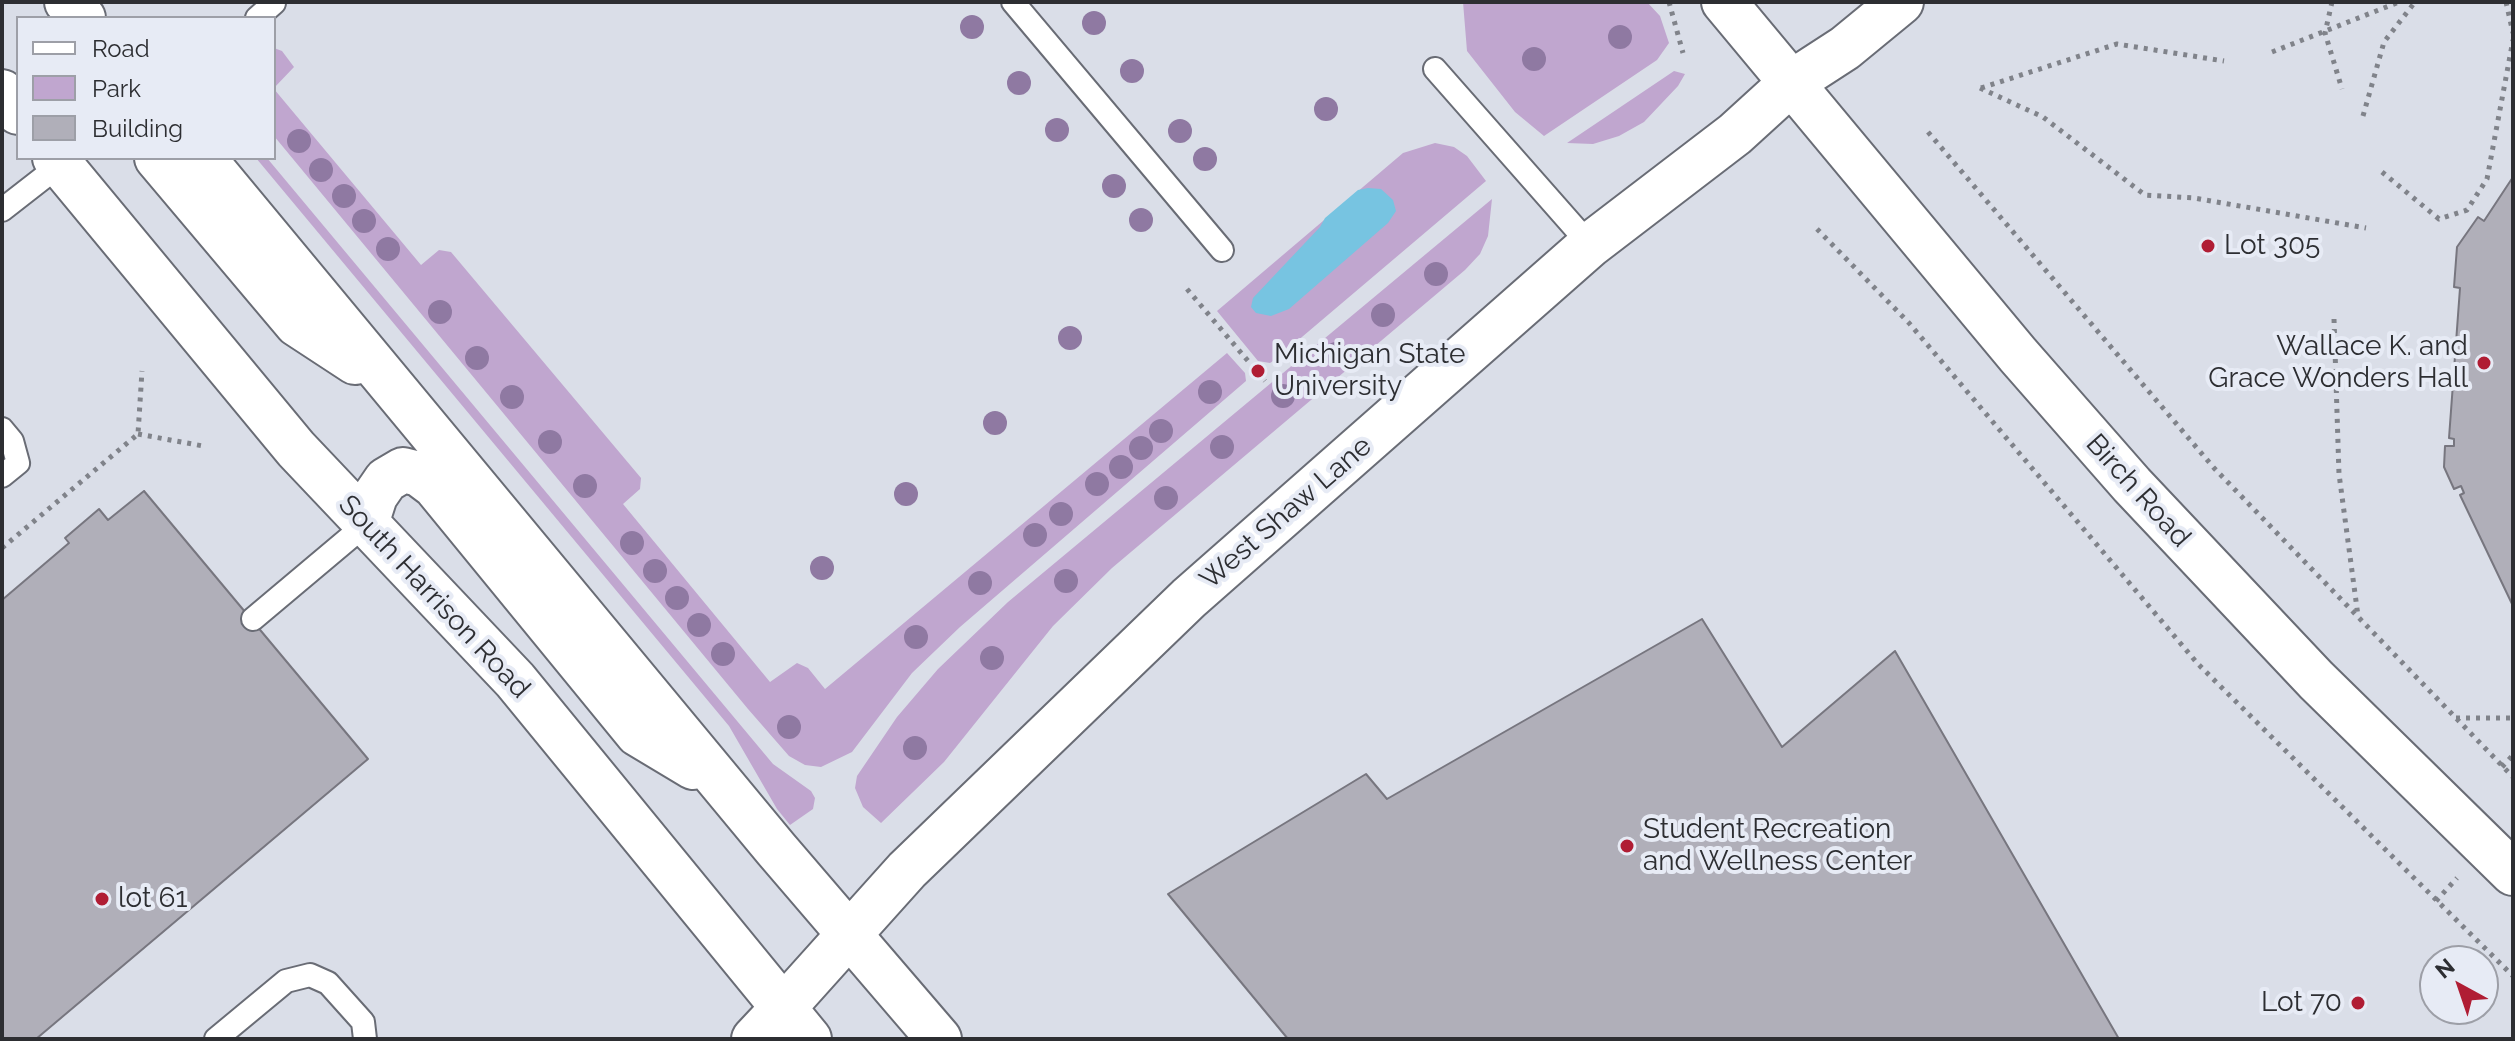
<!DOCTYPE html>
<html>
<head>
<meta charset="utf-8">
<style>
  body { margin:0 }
  #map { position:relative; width:2515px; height:1041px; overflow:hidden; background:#dadee8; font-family:Raleway,sans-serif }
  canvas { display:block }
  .frame { position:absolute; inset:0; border:4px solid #2d2e32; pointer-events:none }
  .legend { position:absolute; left:16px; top:16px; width:260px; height:144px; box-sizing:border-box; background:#e7ebf5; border:2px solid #9d9fa7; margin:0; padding:10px 14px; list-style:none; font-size:24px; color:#2d2e32 }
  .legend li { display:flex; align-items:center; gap:16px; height:40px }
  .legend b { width:40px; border:2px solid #9d9fa7 }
  .north { position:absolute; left:2419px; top:945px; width:80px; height:80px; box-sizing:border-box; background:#e7ebf5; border:2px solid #9d9fa7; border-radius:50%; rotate:320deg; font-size:22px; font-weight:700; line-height:32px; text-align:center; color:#2d2e32 }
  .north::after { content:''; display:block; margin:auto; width:28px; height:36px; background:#b01d34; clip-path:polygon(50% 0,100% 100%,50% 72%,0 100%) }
</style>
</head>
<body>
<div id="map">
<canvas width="2515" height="1041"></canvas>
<div class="frame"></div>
<ul class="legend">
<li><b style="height:10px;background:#fff"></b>Road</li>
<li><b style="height:22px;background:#c0a6cf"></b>Park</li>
<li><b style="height:22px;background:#b0afb9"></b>Building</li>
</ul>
<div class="north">N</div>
</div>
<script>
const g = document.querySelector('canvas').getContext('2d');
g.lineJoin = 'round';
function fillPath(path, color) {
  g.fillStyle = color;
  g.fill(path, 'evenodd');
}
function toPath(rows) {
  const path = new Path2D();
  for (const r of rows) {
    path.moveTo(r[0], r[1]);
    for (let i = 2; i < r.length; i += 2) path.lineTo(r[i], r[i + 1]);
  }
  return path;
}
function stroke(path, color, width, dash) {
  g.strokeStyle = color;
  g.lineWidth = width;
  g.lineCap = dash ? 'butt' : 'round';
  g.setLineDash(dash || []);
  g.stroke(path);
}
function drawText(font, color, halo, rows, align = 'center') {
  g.font = font + ' Raleway,sans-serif';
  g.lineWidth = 8;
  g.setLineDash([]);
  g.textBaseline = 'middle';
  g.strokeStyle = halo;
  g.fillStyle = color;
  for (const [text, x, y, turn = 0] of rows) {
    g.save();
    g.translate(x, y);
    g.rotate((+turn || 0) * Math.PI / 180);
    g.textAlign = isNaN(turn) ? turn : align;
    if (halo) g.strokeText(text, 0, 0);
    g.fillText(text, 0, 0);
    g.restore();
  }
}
fillPath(toPath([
  [1463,2,1647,2,1660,16,1669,43,1657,60,1544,136,1515,112,1467,51],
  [274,48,282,51,294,67,274,88],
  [1674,71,1685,74,1678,86,1644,122,1619,136,1593,144,1567,143],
  [274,89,421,265,439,250,451,252,641,478,640,489,623,504,770,682,797,663,808,668,825,689,1227,353,1245,373,1246,381,960,627,912,673,852,752,821,767,805,765,789,756,748,709,274,136],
  [1435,143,1454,147,1467,156,1486,181,1276,359,1270,363,1258,361,1217,311,1403,153],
  [256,158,267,158,773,764,811,791,815,798,813,809,790,825,777,809,729,726],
  [1492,199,1488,236,1480,254,1465,270,1112,568,1053,626,944,762,881,823,863,807,855,788,857,776,897,717,938,669,1008,602]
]), '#c0a6cf');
fillPath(toPath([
  [1368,188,1381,189,1393,200,1396,211,1388,223,1289,309,1271,316,1256,313,1251,307,1253,298,1320,227,1325,218,1358,190]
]), '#77c4e1');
const building = toPath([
  [2513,177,2513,606,2460,495,2464,493,2461,486,2454,489,2444,467,2445,446,2454,446,2454,439,2449,438,2460,288,2454,287,2457,247,2478,217,2484,221,2513,177],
  [144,491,368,759,36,1039,2,1039,2,600,69,543,65,538,99,509,108,520,144,491],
  [1702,619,1782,747,1895,651,2119,1039,1288,1039,1168,894,1366,774,1387,799,1702,619]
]);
fillPath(building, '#b0afb9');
stroke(building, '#77767f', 2);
const service = toPath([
  [1013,2,1222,250],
  [257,18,274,3],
  [1435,69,1590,245],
  [2,210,61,164],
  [2,429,12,441,18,463,2,476],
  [253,619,366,524],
  [216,1039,286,981,310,975,328,983,363,1022,365,1039]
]);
const minor = toPath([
  [1724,2,2018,355,2132,485,2316,680,2513,873],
  [754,1039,784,1007]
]);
const tertiary = toPath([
  [67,2,83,18],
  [2,92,18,112],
  [55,158,296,449,515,680,809,1039],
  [157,158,297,324,355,362],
  [203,158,776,849,939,1039],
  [366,524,375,496,386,480,403,470,419,474,435,486,638,734,693,767],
  [784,1007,907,870,1189,598,1590,245,1735,134,1791,83,1845,48,1901,2]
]);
stroke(service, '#696c75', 26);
stroke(minor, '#696c75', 48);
stroke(tertiary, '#696c75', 48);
stroke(toPath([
  [1669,2,1683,53],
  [2332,2,2325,33,2342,89],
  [2506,2,2513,33],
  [2272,52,2399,2],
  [1980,88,2043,117,2145,195,2194,198,2366,228],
  [1981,88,2117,44,2224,61],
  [2363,116,2384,42,2415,2],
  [1928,132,2214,468,2513,777],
  [2382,172,2439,219,2467,210,2487,179,2513,40],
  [1817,229,1909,323,2198,664,2513,976],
  [1187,289,1265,381],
  [2334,319,2339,474,2358,616],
  [138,434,203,446],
  [2,548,138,434,142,371],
  [2456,718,2513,718],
  [2502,767,2513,755],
  [2436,901,2457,878]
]), '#80838a', 5, [4, 6]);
stroke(service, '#fff', 22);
stroke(minor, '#fff', 44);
stroke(tertiary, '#fff', 44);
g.fillStyle = '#8f79a2';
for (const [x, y] of [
  [1094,23],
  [972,27],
  [1620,37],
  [1534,59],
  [1132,71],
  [1019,83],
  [1326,109],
  [1057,130],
  [1180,131],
  [299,141],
  [1205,159],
  [321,170],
  [1114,186],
  [344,196],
  [1141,220],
  [364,221],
  [388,249],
  [1436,274],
  [440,312],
  [1383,315],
  [1070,338],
  [1336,354],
  [477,358],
  [1210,392],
  [1283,396],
  [512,397],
  [995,423],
  [1161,431],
  [550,442],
  [1222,447],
  [1141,448],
  [1121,467],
  [1097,484],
  [585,486],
  [906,494],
  [1166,498],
  [1061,514],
  [1035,535],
  [632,543],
  [822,568],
  [655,571],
  [1066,581],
  [980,583],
  [677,598],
  [699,625],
  [916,637],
  [723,654],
  [992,658],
  [789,727],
  [915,748]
]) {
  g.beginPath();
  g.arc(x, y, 12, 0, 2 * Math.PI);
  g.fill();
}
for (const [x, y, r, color] of [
  [2208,246,8,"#b01d34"],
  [2484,363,8,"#b01d34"],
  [1258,371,8,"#b01d34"],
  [1627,846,8,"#b01d34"],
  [102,899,8,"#b01d34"],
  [2358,1003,8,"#b01d34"]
]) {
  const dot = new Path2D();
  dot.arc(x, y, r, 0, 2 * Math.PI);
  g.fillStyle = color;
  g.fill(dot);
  stroke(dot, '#e7ebf5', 3);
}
drawText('28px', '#2d2e32', '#e7ebf5', [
  ["Lot 305",2224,246],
  ["Wallace K. and",2468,347,"right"],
  ["Grace Wonders Hall",2468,379,"right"],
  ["Michigan State",1274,355],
  ["University",1274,387],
  ["Student Recreation",1643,830],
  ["and Wellness Center",1643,862],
  ["lot 61",118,899],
  ["Lot 70",2342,1003,"right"]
], 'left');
drawText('28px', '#2d2e32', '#e7ebf5', [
  ["Birch Road",2138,491,48],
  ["West Shaw Lane",1286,513,-41],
  ["South Harrison Road",434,597,47]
]);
</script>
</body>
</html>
